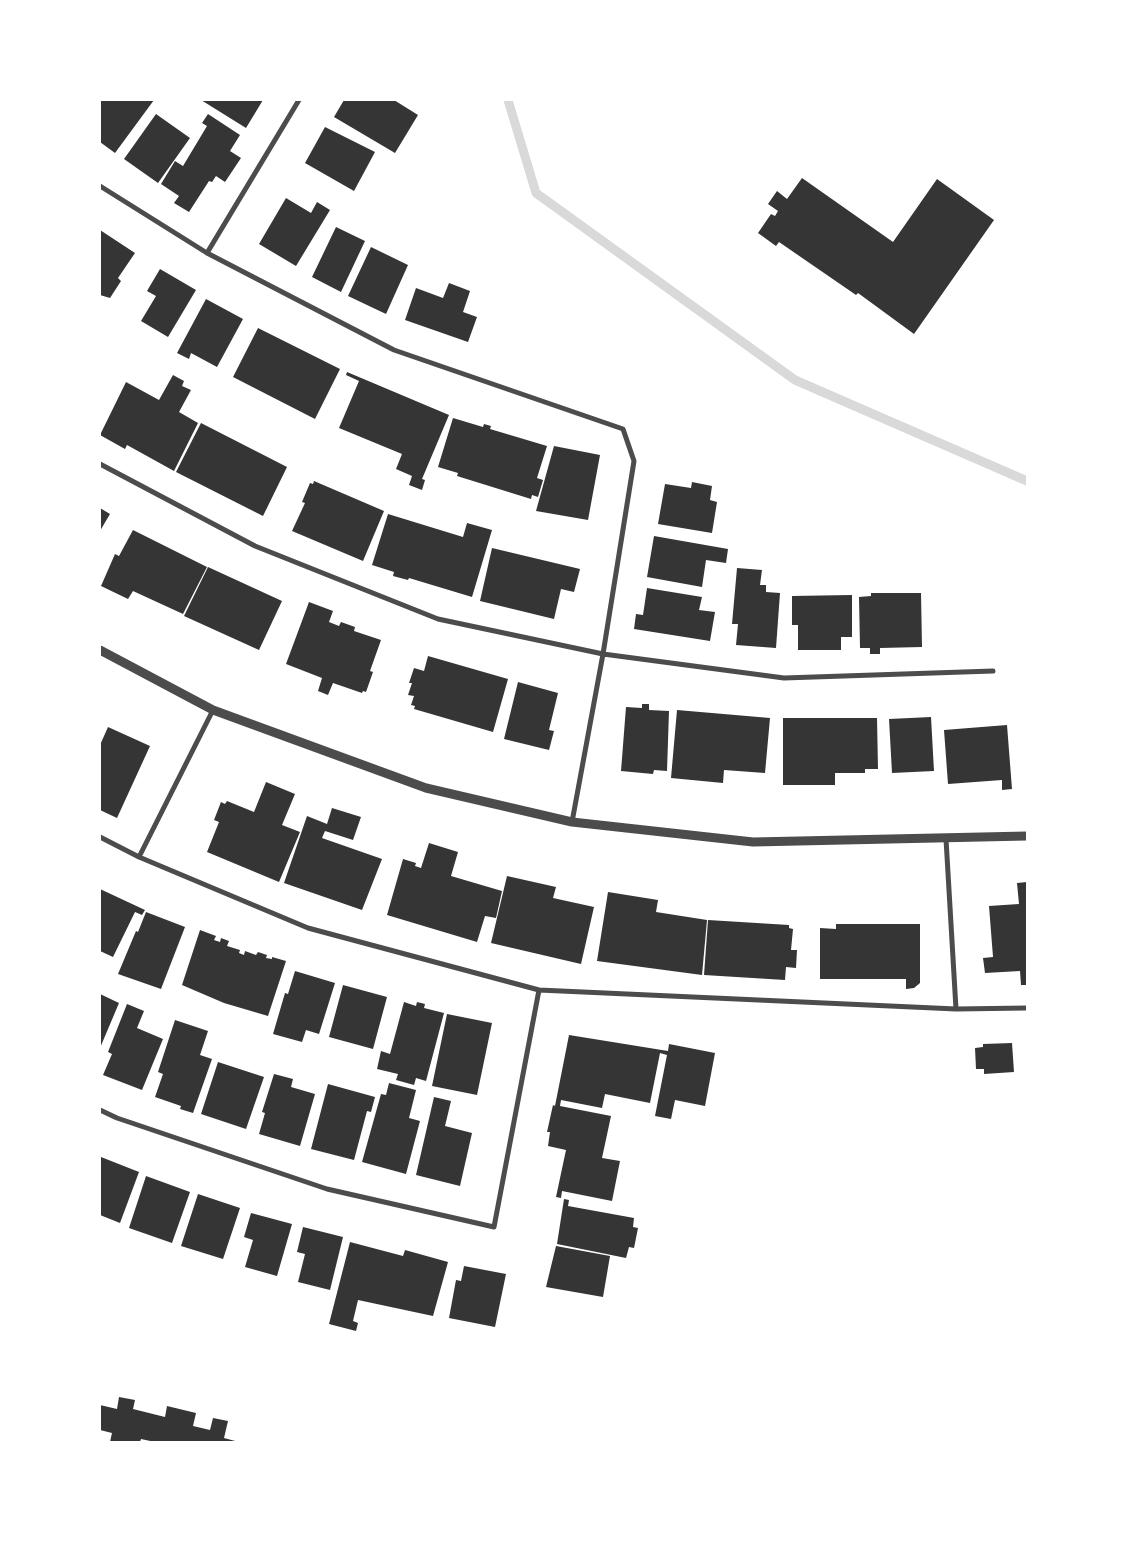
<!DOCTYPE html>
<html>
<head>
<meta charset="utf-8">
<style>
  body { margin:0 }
  #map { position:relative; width:1127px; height:1542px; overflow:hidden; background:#fff; font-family:"Public Sans",sans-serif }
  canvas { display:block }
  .frame { position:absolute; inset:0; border:101px solid #fff; pointer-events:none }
</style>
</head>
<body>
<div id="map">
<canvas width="1127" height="1542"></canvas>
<div class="frame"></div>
</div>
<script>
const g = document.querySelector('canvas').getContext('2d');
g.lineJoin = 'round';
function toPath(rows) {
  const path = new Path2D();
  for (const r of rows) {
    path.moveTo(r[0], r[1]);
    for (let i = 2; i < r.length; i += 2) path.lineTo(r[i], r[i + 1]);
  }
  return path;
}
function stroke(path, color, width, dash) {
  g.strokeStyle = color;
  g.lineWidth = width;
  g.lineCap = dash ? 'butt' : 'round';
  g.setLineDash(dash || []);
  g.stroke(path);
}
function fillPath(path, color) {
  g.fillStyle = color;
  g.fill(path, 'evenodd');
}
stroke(toPath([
  [508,100,536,193,795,380,1027,481]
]), '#d9d9d9', 9);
fillPath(toPath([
  [101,100,154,100,115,153,100,142],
  [201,100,263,100,246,128],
  [344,100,394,100,418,115,395,153,334,117],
  [156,114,190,138,158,183,124,159],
  [208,114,240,135,230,151,241,158,225,182,216,176,212,182,209,181,189,212,174,203,179,196,161,184,175,161,183,166,207,126,202,123],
  [325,127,375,152,354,191,305,163],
  [802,178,893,242,937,179,994,220,914,334,858,293,856,295,779,242,776,246,758,233,771,214,775,216,778,211,768,204,777,191,787,199],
  [286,198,311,213,317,202,330,210,296,266,259,244],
  [336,227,365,241,341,292,312,277],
  [100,230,135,253,118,278,121,281,110,298,100,295],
  [371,247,408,265,386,314,348,296],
  [160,269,196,290,168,337,141,321,156,296,147,291],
  [449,283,470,291,463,312,477,317,468,342,405,320,416,288,443,298],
  [206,299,243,319,217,367,191,353,189,359,177,353],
  [258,328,340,369,315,419,233,377],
  [347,372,449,415,422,479,425,480,422,490,409,485,412,476,396,469,402,454,339,428,359,381,346,375],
  [173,375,184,381,182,386,191,390,179,412,198,423,174,471,127,445,125,449,100,435,126,382,159,400],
  [453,418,483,427,484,424,491,426,490,429,547,446,537,478,543,480,538,497,532,495,531,499,457,476,458,473,438,467],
  [201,423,287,467,263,516,176,472],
  [554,446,600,455,588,520,536,511],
  [314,481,384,511,363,561,292,531,305,503,302,502,310,483,313,484],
  [692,482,712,486,710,500,717,502,712,533,658,524,665,484,691,488],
  [100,508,110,514,100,531],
  [388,514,463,537,467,523,492,530,472,597,409,578,408,580,393,576,394,572,372,565],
  [133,530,207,567,183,614,133,591,128,599,101,586,115,554,119,556],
  [654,536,728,549,726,563,706,560,702,587,647,577],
  [492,548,580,569,574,592,561,589,554,619,480,601],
  [208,567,282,601,259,650,184,616],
  [737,568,762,570,760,585,766,585,766,592,780,593,776,648,736,645,738,624,732,624],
  [647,588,702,597,699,610,715,612,710,641,634,629,636,614,643,615],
  [871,593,921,593,922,647,880,648,880,654,870,654,870,648,860,648,859,597,871,596],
  [852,595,852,637,841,637,841,650,798,650,798,625,792,625,792,596],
  [309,602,333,611,329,622,339,626,341,622,355,627,354,631,381,640,370,671,373,672,366,692,363,691,362,693,333,683,328,695,318,691,322,678,286,664],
  [428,656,508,679,493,732,414,709,415,706,411,705,414,696,408,695,412,683,409,683,414,668,424,671],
  [518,682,558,693,549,730,554,731,549,750,504,739],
  [642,704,649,704,649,710,669,711,667,771,654,770,653,774,621,771,626,707,642,708],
  [677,710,770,718,765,773,724,770,723,783,671,778],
  [931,717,934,771,892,773,889,719],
  [783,718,877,718,878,769,865,769,865,773,835,773,835,785,783,785],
  [1007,725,1012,789,1002,790,1002,780,948,784,944,730],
  [108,727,150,746,117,818,100,810,100,745],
  [266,782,295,794,282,825,300,832,279,882,207,852,219,822,214,820,221,802,225,804,227,801,254,812],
  [332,808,361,817,353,840,325,831,322,838,382,859,362,910,284,883,307,816,327,824],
  [429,843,458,852,451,876,502,891,496,918,485,916,477,942,387,915,403,859,416,863,415,866,421,868],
  [507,876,556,887,553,898,594,907,581,964,491,943],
  [1027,882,1027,985,1021,985,1020,971,985,973,983,958,993,957,989,906,1019,904,1017,883],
  [100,889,145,910,142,915,135,912,113,957,100,951],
  [608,892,658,900,656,912,707,920,702,975,597,961],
  [146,912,185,927,161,989,118,974,136,931,138,932],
  [708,920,789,925,789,928,793,929,791,950,797,950,796,968,786,967,785,980,704,975],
  [836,924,920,924,920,983,914,988,906,989,906,979,820,979,820,928,836,929],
  [200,930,216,936,214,940,220,942,221,938,229,941,227,946,240,950,239,953,244,955,245,951,256,955,258,952,267,955,266,958,272,959,272,957,286,961,268,1016,224,1003,182,985],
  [295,971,335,983,319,1034,306,1030,302,1042,273,1034,285,993,288,994],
  [343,985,387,997,373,1049,329,1037],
  [100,994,119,1003,100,1048],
  [404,1002,416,1006,417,1002,425,1004,424,1008,444,1013,426,1081,416,1078,414,1085,396,1080,398,1074,377,1069,381,1051,390,1054],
  [127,1004,144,1011,137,1028,163,1039,142,1090,103,1075,112,1054,108,1052],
  [447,1014,492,1023,477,1095,432,1086],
  [175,1020,208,1031,200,1055,212,1059,193,1113,180,1109,181,1106,155,1097,163,1074,158,1072],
  [569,1035,668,1051,669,1044,715,1053,705,1106,675,1100,671,1119,655,1116,667,1055,660,1053,650,1103,605,1094,602,1108,561,1100,560,1106,611,1116,602,1158,620,1161,612,1201,562,1191,561,1198,556,1197,566,1150,548,1146,550,1132,547,1132,553,1105,555,1106],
  [1012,1043,1014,1072,984,1074,984,1069,976,1069,975,1048,983,1047,983,1044],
  [218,1062,264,1077,246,1129,201,1114],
  [274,1074,293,1079,291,1087,315,1094,300,1146,259,1134,265,1113,262,1112],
  [389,1083,416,1090,409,1118,420,1121,406,1174,362,1162,381,1094,386,1095],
  [328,1084,375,1097,371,1112,367,1111,354,1160,311,1149],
  [434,1097,451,1101,445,1126,472,1133,460,1186,416,1175],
  [101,1157,139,1172,120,1223,100,1215],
  [146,1176,190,1192,172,1243,129,1228],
  [198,1194,240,1208,223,1259,181,1246],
  [564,1199,569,1200,568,1206,634,1218,633,1227,638,1228,634,1248,629,1247,626,1258,557,1244],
  [251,1213,292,1224,277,1276,245,1267,253,1240,244,1237],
  [303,1227,343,1237,330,1290,298,1282,305,1254,297,1252],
  [350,1242,403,1256,405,1250,448,1262,433,1316,358,1300,353,1321,358,1323,356,1331,329,1324],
  [556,1246,610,1256,603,1297,546,1287],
  [464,1266,506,1274,495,1327,449,1318,456,1280,461,1281],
  [119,1397,135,1400,133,1409,165,1417,167,1406,196,1413,193,1426,210,1430,213,1418,228,1421,224,1438,239,1442,155,1442,141,1439,140,1442,110,1442,112,1433,100,1430,100,1405,117,1409]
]), '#353535');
stroke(toPath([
  [100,186,207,253,394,350,623,429,634,461,603,654,572,822],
  [207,253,299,100],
  [100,464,255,546,438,619,603,654,784,678,993,671],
  [100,837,139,857,308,928,539,990,956,1009,1027,1008],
  [946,839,956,1009],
  [139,857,213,710],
  [100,1110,117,1118,327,1189,494,1227,539,990]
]), '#4c4c4c', 5);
stroke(toPath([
  [100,650,213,710,426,788,572,822,753,842,1027,836]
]), '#4c4c4c', 9);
</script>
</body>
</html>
